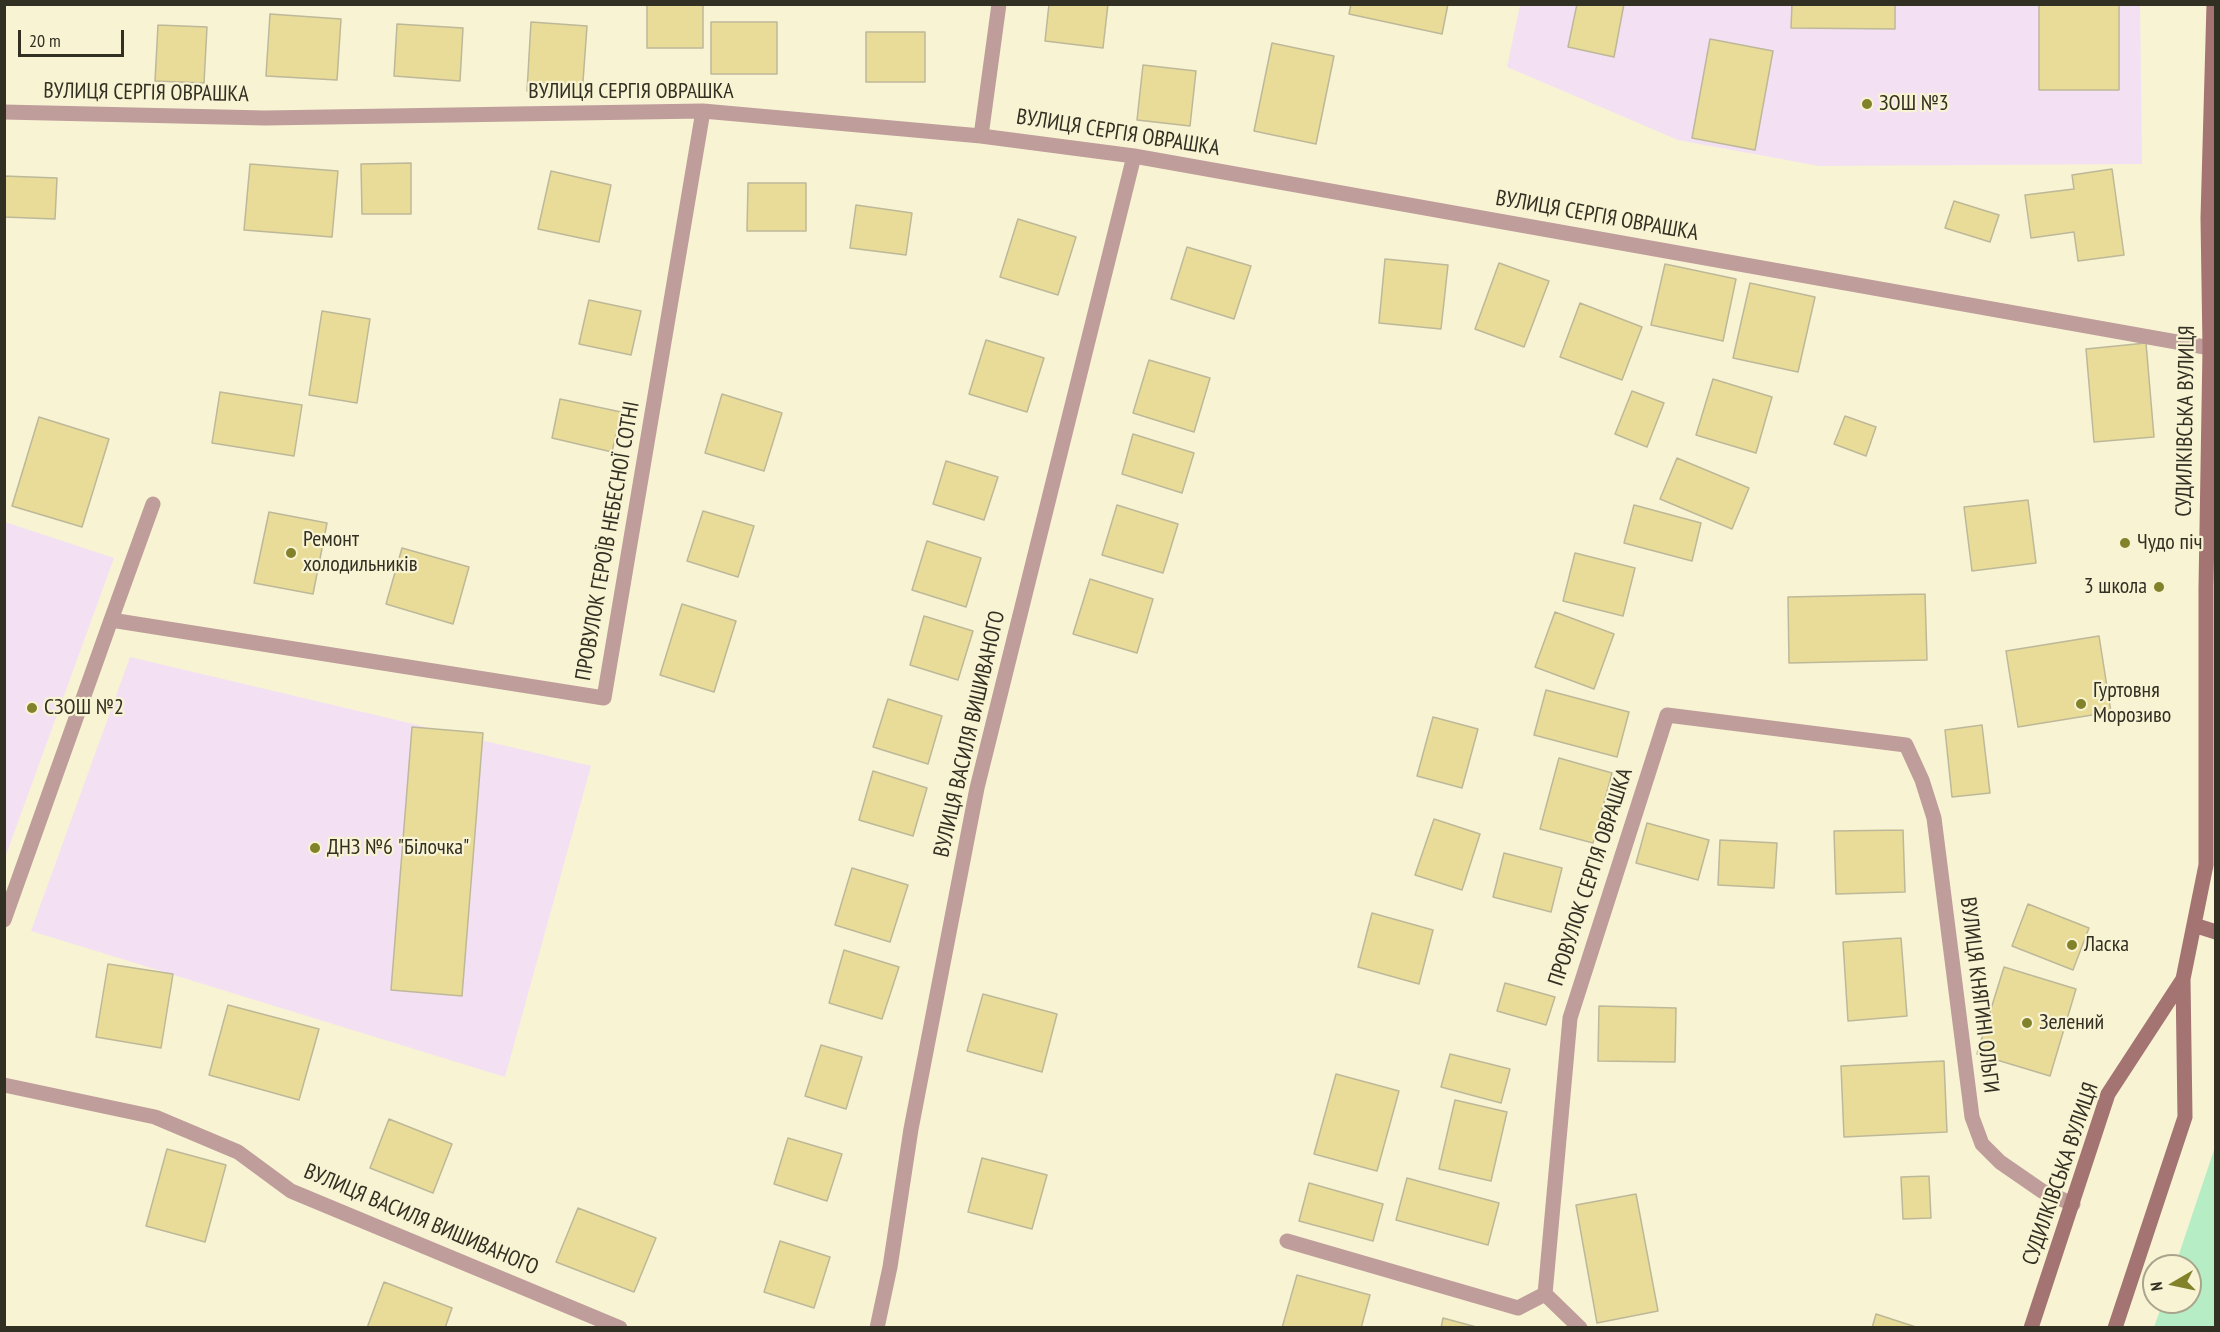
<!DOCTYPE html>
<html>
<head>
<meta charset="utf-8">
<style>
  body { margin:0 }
  #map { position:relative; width:2220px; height:1332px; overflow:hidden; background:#f8f3d3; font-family:"PT Sans Narrow",sans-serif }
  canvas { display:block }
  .frame { position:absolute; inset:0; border:6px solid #322f23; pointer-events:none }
  .north { position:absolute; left:2142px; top:1254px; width:60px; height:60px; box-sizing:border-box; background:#f8f3d3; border:2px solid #a9a58d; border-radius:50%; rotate:261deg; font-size:16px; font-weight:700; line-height:24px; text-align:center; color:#322f23 }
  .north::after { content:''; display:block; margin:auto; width:21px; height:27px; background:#82822b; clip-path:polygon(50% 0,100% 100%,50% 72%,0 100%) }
  .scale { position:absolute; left:18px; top:30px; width:106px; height:27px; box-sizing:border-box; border:3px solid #322f23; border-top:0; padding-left:8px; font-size:18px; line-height:21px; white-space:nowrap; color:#322f23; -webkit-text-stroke:4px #f8f3d3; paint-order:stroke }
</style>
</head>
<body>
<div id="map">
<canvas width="2220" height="1332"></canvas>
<div class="frame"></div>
<div class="north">N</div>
<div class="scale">20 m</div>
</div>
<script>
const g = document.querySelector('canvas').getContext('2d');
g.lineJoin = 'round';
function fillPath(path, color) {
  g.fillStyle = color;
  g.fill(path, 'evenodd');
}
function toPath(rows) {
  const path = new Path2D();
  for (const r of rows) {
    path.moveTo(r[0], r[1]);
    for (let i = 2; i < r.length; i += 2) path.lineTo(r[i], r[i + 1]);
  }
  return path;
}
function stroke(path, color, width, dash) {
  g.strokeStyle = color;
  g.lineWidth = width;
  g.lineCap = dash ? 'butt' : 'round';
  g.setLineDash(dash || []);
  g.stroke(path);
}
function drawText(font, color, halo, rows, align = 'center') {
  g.font = font + ' "PT Sans Narrow",sans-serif';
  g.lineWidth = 4.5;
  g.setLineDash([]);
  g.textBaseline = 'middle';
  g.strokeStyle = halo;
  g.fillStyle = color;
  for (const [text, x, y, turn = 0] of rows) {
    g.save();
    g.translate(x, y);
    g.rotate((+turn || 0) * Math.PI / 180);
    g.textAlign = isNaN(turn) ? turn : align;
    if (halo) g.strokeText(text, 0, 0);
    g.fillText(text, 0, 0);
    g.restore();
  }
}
fillPath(toPath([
  [1520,5,2140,5,2142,164,1819,166,1678,140,1507,67],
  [5,522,114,558,5,858,4,522],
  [130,657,591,766,505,1077,31,931]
]), '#f3e1f3');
fillPath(toPath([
  [2215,1147,2215,1327,2154,1327,2163,1302,2190,1302,2190,1266,2175,1266]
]), '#b6edc4');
const building = toPath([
  [647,4,703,4,703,48,647,48,647,4],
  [1049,4,1108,4,1103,48,1045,41,1049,4],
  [1351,4,1448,4,1442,34,1349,14,1351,4],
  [1577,4,1624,4,1614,57,1568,47,1577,4],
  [1792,4,1895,4,1895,29,1791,28,1792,4],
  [2039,4,2119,4,2119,90,2039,90,2039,4],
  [270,14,341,19,337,80,266,76,270,14],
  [531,22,587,26,582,95,527,91,531,22],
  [711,22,777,22,777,74,711,74,711,22],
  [397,24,463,28,460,81,394,76,397,24],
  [158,25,207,27,204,83,155,81,158,25],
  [866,32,925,32,925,82,866,82,866,32],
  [1710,39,1773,51,1755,150,1692,138,1710,39],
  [1272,43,1334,56,1316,144,1254,131,1272,43],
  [1143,65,1196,71,1190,126,1137,120,1143,65],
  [411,163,411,214,362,214,361,164,411,163],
  [250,164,338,171,332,237,244,230,250,164],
  [2112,169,2124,255,2078,261,2074,232,2031,238,2025,195,2074,189,2072,175,2112,169],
  [551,171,611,185,599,242,538,229,551,171],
  [4,176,57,178,55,219,4,217,4,176],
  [748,183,806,183,806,231,747,231,748,183],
  [1954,201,1999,215,1990,242,1945,228,1954,201],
  [856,205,912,213,906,255,850,248,856,205],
  [1018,219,1076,237,1058,295,1000,277,1018,219],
  [1187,247,1251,266,1234,319,1171,299,1187,247],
  [1385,259,1448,265,1441,329,1379,323,1385,259],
  [1499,263,1549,281,1524,347,1475,329,1499,263],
  [1665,264,1736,279,1723,341,1651,325,1665,264],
  [1750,283,1815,297,1798,372,1733,358,1750,283],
  [589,300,641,311,631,355,579,344,589,300],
  [1580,303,1642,327,1622,380,1560,357,1580,303],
  [322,311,370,319,357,403,309,395,322,311],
  [986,340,1044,358,1027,412,969,394,986,340],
  [2146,343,2154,437,2094,442,2086,349,2146,343],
  [1149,360,1210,378,1194,432,1133,413,1149,360],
  [1713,379,1772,397,1756,453,1696,435,1713,379],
  [1632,391,1664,403,1647,447,1615,434,1632,391],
  [220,392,302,405,294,456,212,443,220,392],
  [722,394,782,413,764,471,705,453,722,394],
  [560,399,621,412,612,452,552,438,560,399],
  [1845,416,1876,427,1866,456,1834,444,1845,416],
  [39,417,109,439,82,527,12,506,39,417],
  [1133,434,1194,453,1182,493,1122,474,1133,434],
  [1677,458,1749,488,1732,529,1660,499,1677,458],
  [946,461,998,477,984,520,933,504,946,461],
  [2028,500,2036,563,1972,571,1964,507,2028,500],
  [1117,505,1178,524,1163,573,1102,555,1117,505],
  [1634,505,1701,523,1692,561,1624,543,1634,505],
  [703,511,754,526,738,577,687,561,703,511],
  [269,512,327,523,313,594,254,583,269,512],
  [927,541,981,558,966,607,912,590,927,541],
  [402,548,469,567,453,624,386,604,402,548],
  [1575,553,1635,568,1623,616,1563,601,1575,553],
  [1090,579,1153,599,1137,653,1073,634,1090,579],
  [1925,594,1927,660,1789,663,1788,597,1925,594],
  [682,604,736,621,714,692,660,675,682,604],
  [1555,612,1614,634,1594,689,1535,667,1555,612],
  [924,616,973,631,958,680,910,665,924,616],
  [2099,636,2111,712,2018,727,2006,651,2099,636],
  [1546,690,1629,712,1617,757,1534,735,1546,690],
  [888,699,942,716,928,764,873,747,888,699],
  [1433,717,1478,729,1462,788,1417,776,1433,717],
  [1982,725,1990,793,1952,797,1945,730,1982,725],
  [412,727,483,733,462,996,391,990,412,727],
  [1559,758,1612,773,1593,843,1540,829,1559,758],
  [873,771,927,788,913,836,859,820,873,771],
  [1434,819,1480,834,1462,890,1415,875,1434,819],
  [1647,823,1709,840,1698,880,1636,863,1647,823],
  [1903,830,1905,892,1836,894,1834,831,1903,830],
  [1720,840,1777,843,1774,888,1718,885,1720,840],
  [1504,853,1562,868,1551,912,1493,897,1504,853],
  [852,868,908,885,890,942,835,925,852,868],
  [2028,904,2089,928,2073,970,2012,946,2028,904],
  [1372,913,1433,930,1419,984,1358,967,1372,913],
  [1901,938,1907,1016,1848,1021,1843,942,1901,938],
  [844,950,899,967,882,1019,829,1003,844,950],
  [108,964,173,974,161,1048,96,1037,108,964],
  [2004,967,2076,989,2050,1076,1977,1054,2004,967],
  [1505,983,1555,997,1546,1025,1497,1011,1505,983],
  [983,994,1057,1014,1042,1072,967,1051,983,994],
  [228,1005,319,1029,299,1100,209,1075,228,1005],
  [1599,1006,1676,1008,1675,1062,1598,1061,1599,1006],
  [821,1045,862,1057,846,1109,805,1096,821,1045],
  [1450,1054,1510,1069,1501,1103,1441,1087,1450,1054],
  [1944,1061,1947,1132,1844,1137,1841,1066,1944,1061],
  [1336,1074,1399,1091,1377,1171,1314,1154,1336,1074],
  [1455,1100,1507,1112,1491,1181,1439,1169,1455,1100],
  [389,1119,452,1144,433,1193,370,1168,389,1119],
  [788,1138,842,1154,827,1201,774,1184,788,1138],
  [167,1149,226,1165,205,1242,146,1226,167,1149],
  [982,1158,1047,1175,1032,1229,968,1212,982,1158],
  [1929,1176,1931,1218,1903,1219,1901,1177,1929,1176],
  [1407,1178,1499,1203,1488,1245,1396,1220,1407,1178],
  [1309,1183,1383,1204,1373,1241,1299,1221,1309,1183],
  [1636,1194,1658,1311,1597,1323,1576,1205,1636,1194],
  [578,1208,656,1238,634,1292,556,1262,578,1208],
  [780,1241,830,1257,814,1308,764,1292,780,1241],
  [1297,1275,1370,1295,1361,1328,1282,1328,1297,1275],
  [384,1282,452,1308,445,1328,367,1328,384,1282],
  [1876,1314,1919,1328,1872,1328,1876,1314],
  [1443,1318,1480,1328,1441,1328,1443,1318]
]);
fillPath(building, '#e9dc98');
stroke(building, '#bdb899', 1.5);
stroke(toPath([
  [4,112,265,118,703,111,981,136,1134,156,2216,349],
  [981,136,999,4],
  [111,620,153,504],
  [4,920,111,620,604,698,703,111],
  [4,1085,155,1117,238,1152,291,1191,620,1328],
  [1287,1241,1518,1308,1545,1294],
  [877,1328,890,1267,911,1129,977,788,1134,156],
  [1580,1328,1545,1294,1570,1018,1667,715,1906,745,1922,780,1934,818,1972,1117,1982,1144,2000,1162,2042,1191,2073,1204]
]), '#be9d9b', 15);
stroke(toPath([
  [2194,925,2216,932],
  [2031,1328,2108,1094,2183,979],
  [2115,1328,2185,1117,2183,979,2206,865,2206,588,2210,348,2208,218,2214,4]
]), '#a37472', 15);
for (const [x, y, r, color] of [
  [1867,104,6,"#82822b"],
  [2125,543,6,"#82822b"],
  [291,553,6,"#82822b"],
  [2159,587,6,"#82822b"],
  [2081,704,6,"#82822b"],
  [32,708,6,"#82822b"],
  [315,848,6,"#82822b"],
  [2072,945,6,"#82822b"],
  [2027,1023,6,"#82822b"]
]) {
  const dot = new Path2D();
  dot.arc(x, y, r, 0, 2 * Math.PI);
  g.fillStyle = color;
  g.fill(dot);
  stroke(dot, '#f8f3d3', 2);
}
drawText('22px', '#322f23', '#f8f3d3', [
  ["ВУЛИЦЯ СЕРГІЯ ОВРАШКА",631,92],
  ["ВУЛИЦЯ СЕРГІЯ ОВРАШКА",146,93,1],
  ["ВУЛИЦЯ СЕРГІЯ ОВРАШКА",1118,133,9],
  ["ВУЛИЦЯ СЕРГІЯ ОВРАШКА",1597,216,10],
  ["СУДИЛКІВСЬКА ВУЛИЦЯ",2186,421,-89],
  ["ПРОВУЛОК ГЕРОЇВ НЕБЕСНОЇ СОТНІ",608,541,-80],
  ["ВУЛИЦЯ ВАСИЛЯ ВИШИВАНОГО",970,734,-77],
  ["ПРОВУЛОК СЕРГІЯ ОВРАШКА",1591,877,-72],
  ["ВУЛИЦЯ КНЯГИНІ ОЛЬГИ",1979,995,83],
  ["СУДИЛКІВСЬКА ВУЛИЦЯ",2061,1174,-71],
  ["ВУЛИЦЯ ВАСИЛЯ ВИШИВАНОГО",421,1220,23]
]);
drawText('22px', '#322f23', '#f8f3d3', [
  ["ЗОШ №3",1879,104],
  ["Ремонт",303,540],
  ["холодильників",303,565],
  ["Чудо піч",2137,543],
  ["3 школа",2147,587,"right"],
  ["Гуртовня",2093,691],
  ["Морозиво",2093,716],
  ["СЗОШ №2",44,708],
  ["ДНЗ №6 \"Білочка\"",327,848],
  ["Ласка",2084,945],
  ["Зелений",2039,1023]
], 'left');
</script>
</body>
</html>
